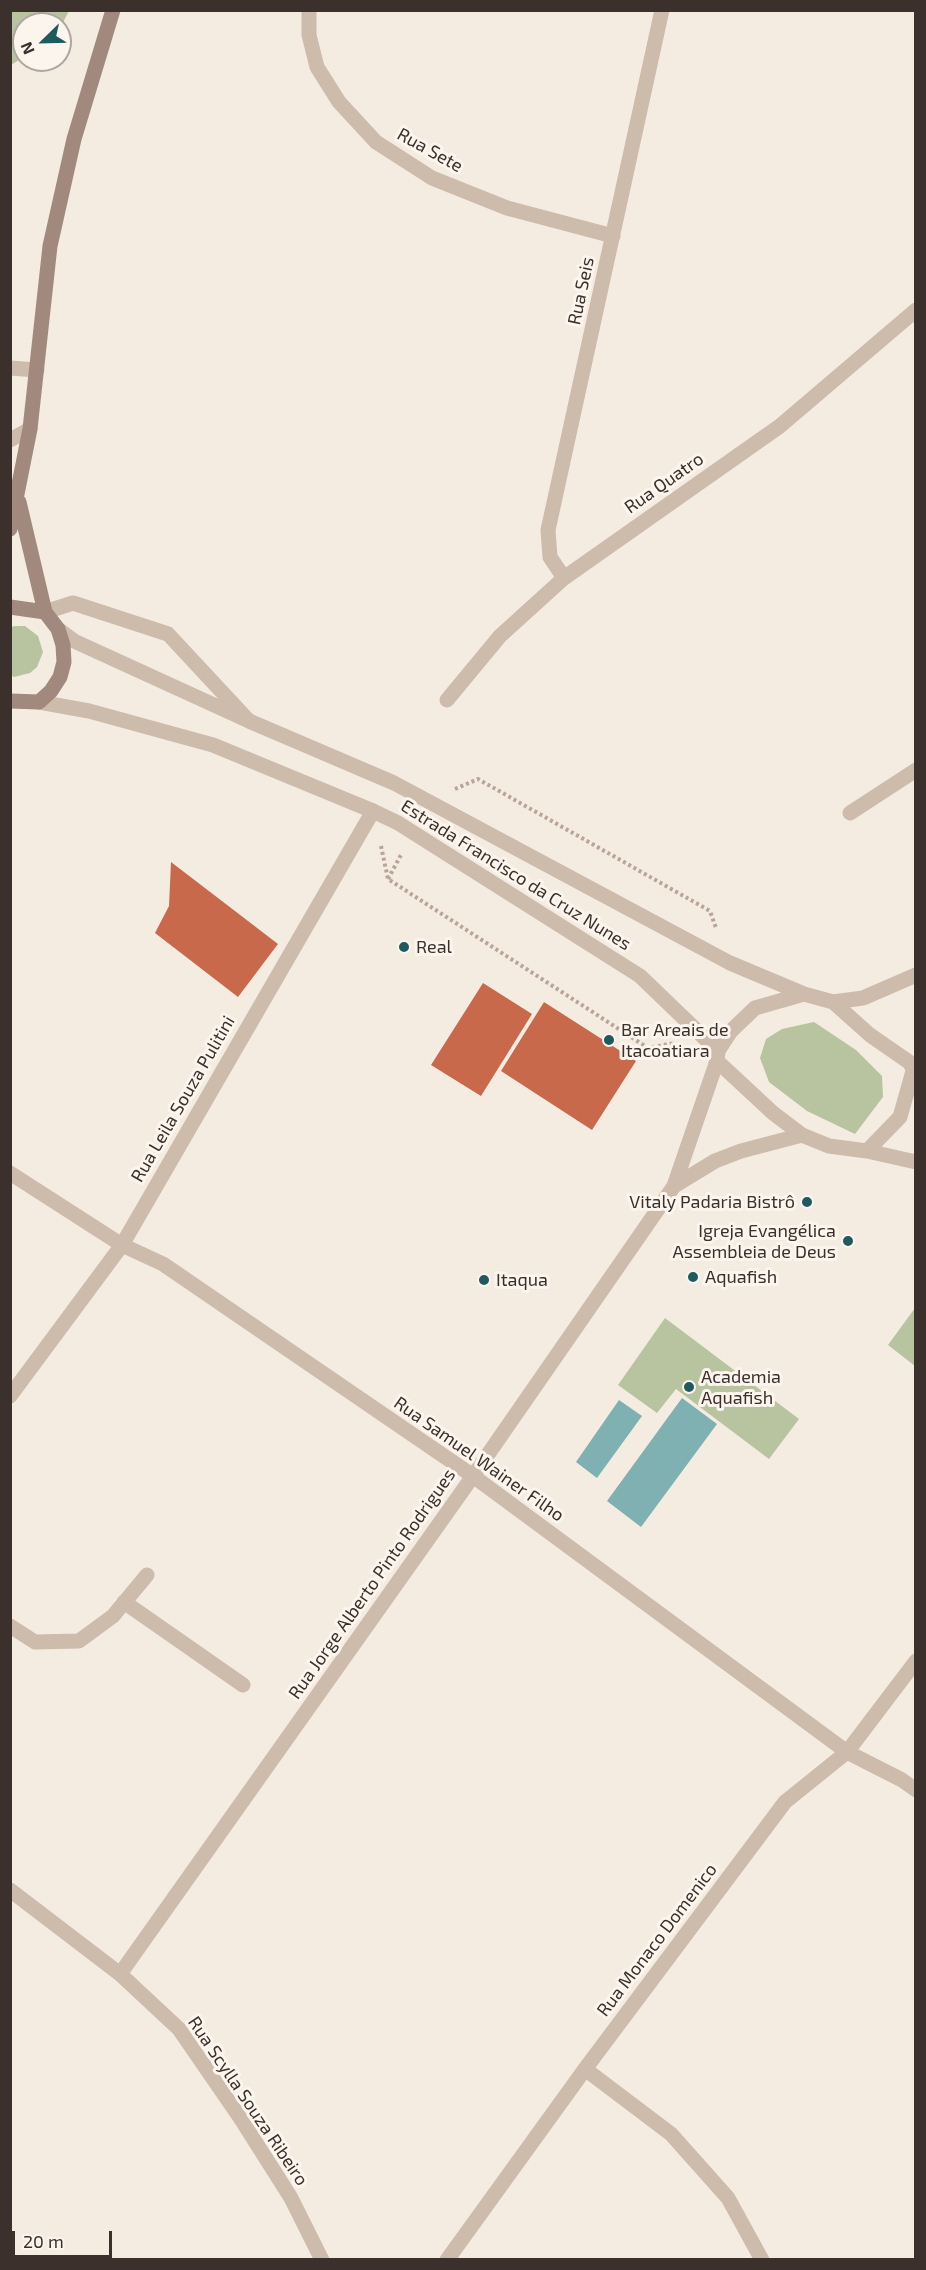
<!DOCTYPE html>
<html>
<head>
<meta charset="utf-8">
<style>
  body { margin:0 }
  #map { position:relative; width:926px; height:2270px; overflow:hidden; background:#f4ebe1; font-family:"Exo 2",sans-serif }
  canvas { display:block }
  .frame { position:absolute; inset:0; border:12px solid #3b302b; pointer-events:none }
  .north { position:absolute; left:12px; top:12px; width:60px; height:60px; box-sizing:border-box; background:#fbf5ee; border:2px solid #aea6a0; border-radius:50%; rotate:247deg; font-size:16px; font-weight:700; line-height:24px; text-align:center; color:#3b302b }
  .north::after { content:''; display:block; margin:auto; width:21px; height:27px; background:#1f5a5e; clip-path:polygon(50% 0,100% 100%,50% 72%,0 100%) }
  .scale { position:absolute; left:12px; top:2231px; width:100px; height:27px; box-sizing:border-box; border:3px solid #3b302b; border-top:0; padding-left:8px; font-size:18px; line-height:21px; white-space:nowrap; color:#3b302b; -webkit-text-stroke:4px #fbf5ee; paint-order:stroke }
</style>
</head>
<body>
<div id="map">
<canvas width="926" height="2270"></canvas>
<div class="frame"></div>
<div class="north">N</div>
<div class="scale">20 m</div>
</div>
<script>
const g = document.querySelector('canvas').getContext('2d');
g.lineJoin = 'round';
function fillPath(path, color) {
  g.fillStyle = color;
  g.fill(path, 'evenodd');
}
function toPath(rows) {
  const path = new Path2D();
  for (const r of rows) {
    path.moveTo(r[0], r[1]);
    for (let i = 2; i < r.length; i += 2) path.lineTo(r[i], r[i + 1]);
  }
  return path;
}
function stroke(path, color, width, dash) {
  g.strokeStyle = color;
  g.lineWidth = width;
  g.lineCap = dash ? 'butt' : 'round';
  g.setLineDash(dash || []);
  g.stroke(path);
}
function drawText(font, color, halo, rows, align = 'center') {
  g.font = font + ' "Exo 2",sans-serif';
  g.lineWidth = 6;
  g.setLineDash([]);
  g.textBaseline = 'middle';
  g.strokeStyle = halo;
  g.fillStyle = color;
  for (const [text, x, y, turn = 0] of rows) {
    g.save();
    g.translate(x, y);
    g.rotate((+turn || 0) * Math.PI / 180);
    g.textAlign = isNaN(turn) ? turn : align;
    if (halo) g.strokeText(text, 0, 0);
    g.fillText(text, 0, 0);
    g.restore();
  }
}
fillPath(toPath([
  [11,10,69,10,69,11,60,28,60,24,24,24,24,57,11,65],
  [16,626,25,626,38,636,43,652,37,667,30,673,14,677,11,675,10,627],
  [814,1022,856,1050,882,1076,883,1097,855,1134,807,1111,769,1082,760,1058,766,1039,782,1029],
  [915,1308,916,1308,915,1366,888,1345],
  [665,1318,799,1419,769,1459,676,1389,657,1413,618,1385]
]), '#b8c4a0');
fillPath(toPath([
  [682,1398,717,1424,641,1527,607,1501],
  [619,1400,642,1416,597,1478,576,1462]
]), '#7fb0b2');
fillPath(toPath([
  [171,862,278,944,238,997,155,933,169,906],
  [483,983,532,1014,481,1096,431,1065],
  [544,1002,636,1061,592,1130,501,1071]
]), '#c8694b');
stroke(toPath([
  [455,789,478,779,710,911,716,928],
  [381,846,388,879,648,1048,675,1043],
  [388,879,402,853]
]), '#b9a596', 4, [3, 3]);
stroke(toPath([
  [10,440,30,429],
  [585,2069,671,2134,728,2198,762,2260]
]), '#cdbbac', 15);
stroke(toPath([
  [309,10,309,35,317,67,339,102,376,142,432,178,507,208,613,236],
  [10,368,37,370],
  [564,578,550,557,548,530,662,10],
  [45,612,73,603,168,634,249,721],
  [447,700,500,636,564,578,780,426,916,310],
  [850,813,916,770],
  [10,1173,122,1245,163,1264,473,1476,847,1752,902,1780,916,1790],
  [674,1186,715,1161,741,1151,802,1135],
  [10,1396,122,1245,373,811],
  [124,1602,243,1685],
  [10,1626,35,1642,79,1641,113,1616,147,1575],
  [10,1890,120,1974,179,2029,241,2119,291,2198,322,2260],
  [120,1974,473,1476,674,1186,717,1061],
  [447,2260,585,2069,785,1802,847,1752,916,1661]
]), '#cdbbac', 15);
stroke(toPath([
  [58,629,74,641,249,721,394,783,730,963,804,994,833,1002,870,1035,909,1062,916,1073],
  [39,702,89,711,213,745,373,811,398,823,640,976,718,1051],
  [804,994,755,1008,731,1031,718,1051,717,1061,773,1113,802,1135,829,1146,867,1151,916,1162],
  [833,1002,863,998,916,975],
  [867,1151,900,1117,913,1071]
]), '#cdbbac', 15);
stroke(toPath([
  [19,502,45,612],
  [10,529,30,429,50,246,74,139,113,10],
  [10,607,45,612,58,629,63,645,64,662,60,677,51,691,39,702,10,701]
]), '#a18a7d', 15);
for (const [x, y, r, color] of [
  [404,947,6,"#1f5a5e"],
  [609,1040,6,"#1f5a5e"],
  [807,1202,6,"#1f5a5e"],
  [848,1241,6,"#1f5a5e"],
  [693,1277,6,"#1f5a5e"],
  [484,1280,6,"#1f5a5e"],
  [689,1387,6,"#1f5a5e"]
]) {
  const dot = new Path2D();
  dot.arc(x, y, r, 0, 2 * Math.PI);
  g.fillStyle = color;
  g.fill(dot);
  stroke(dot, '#fbf5ee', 2);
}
drawText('18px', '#3b302b', '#fbf5ee', [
  ["Rua Sete",430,150,29],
  ["Rua Seis",581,291,-78],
  ["Rua Quatro",664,483,-35],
  ["Estrada Francisco da Cruz Nunes",516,875,32],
  ["Rua Leila Souza Pulitini",183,1099,-60],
  ["Rua Samuel Wainer Filho",479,1459,35],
  ["Rua Jorge Alberto Pinto Rodrigues",372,1584,-55],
  ["Rua Monaco Domenico",657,1940,-53],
  ["Rua Scylla Souza Ribeiro",248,2101,56]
]);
drawText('18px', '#3b302b', '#fbf5ee', [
  ["Real",416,947],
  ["Bar Areais de",621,1030],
  ["Itacoatiara",621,1051],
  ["Vitaly Padaria Bistrô",795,1202,"right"],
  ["Igreja Evangélica",836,1231,"right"],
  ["Assembleia de Deus",836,1252,"right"],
  ["Aquafish",705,1277],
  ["Itaqua",496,1280],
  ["Academia",701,1377],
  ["Aquafish",701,1398]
], 'left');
</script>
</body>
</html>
